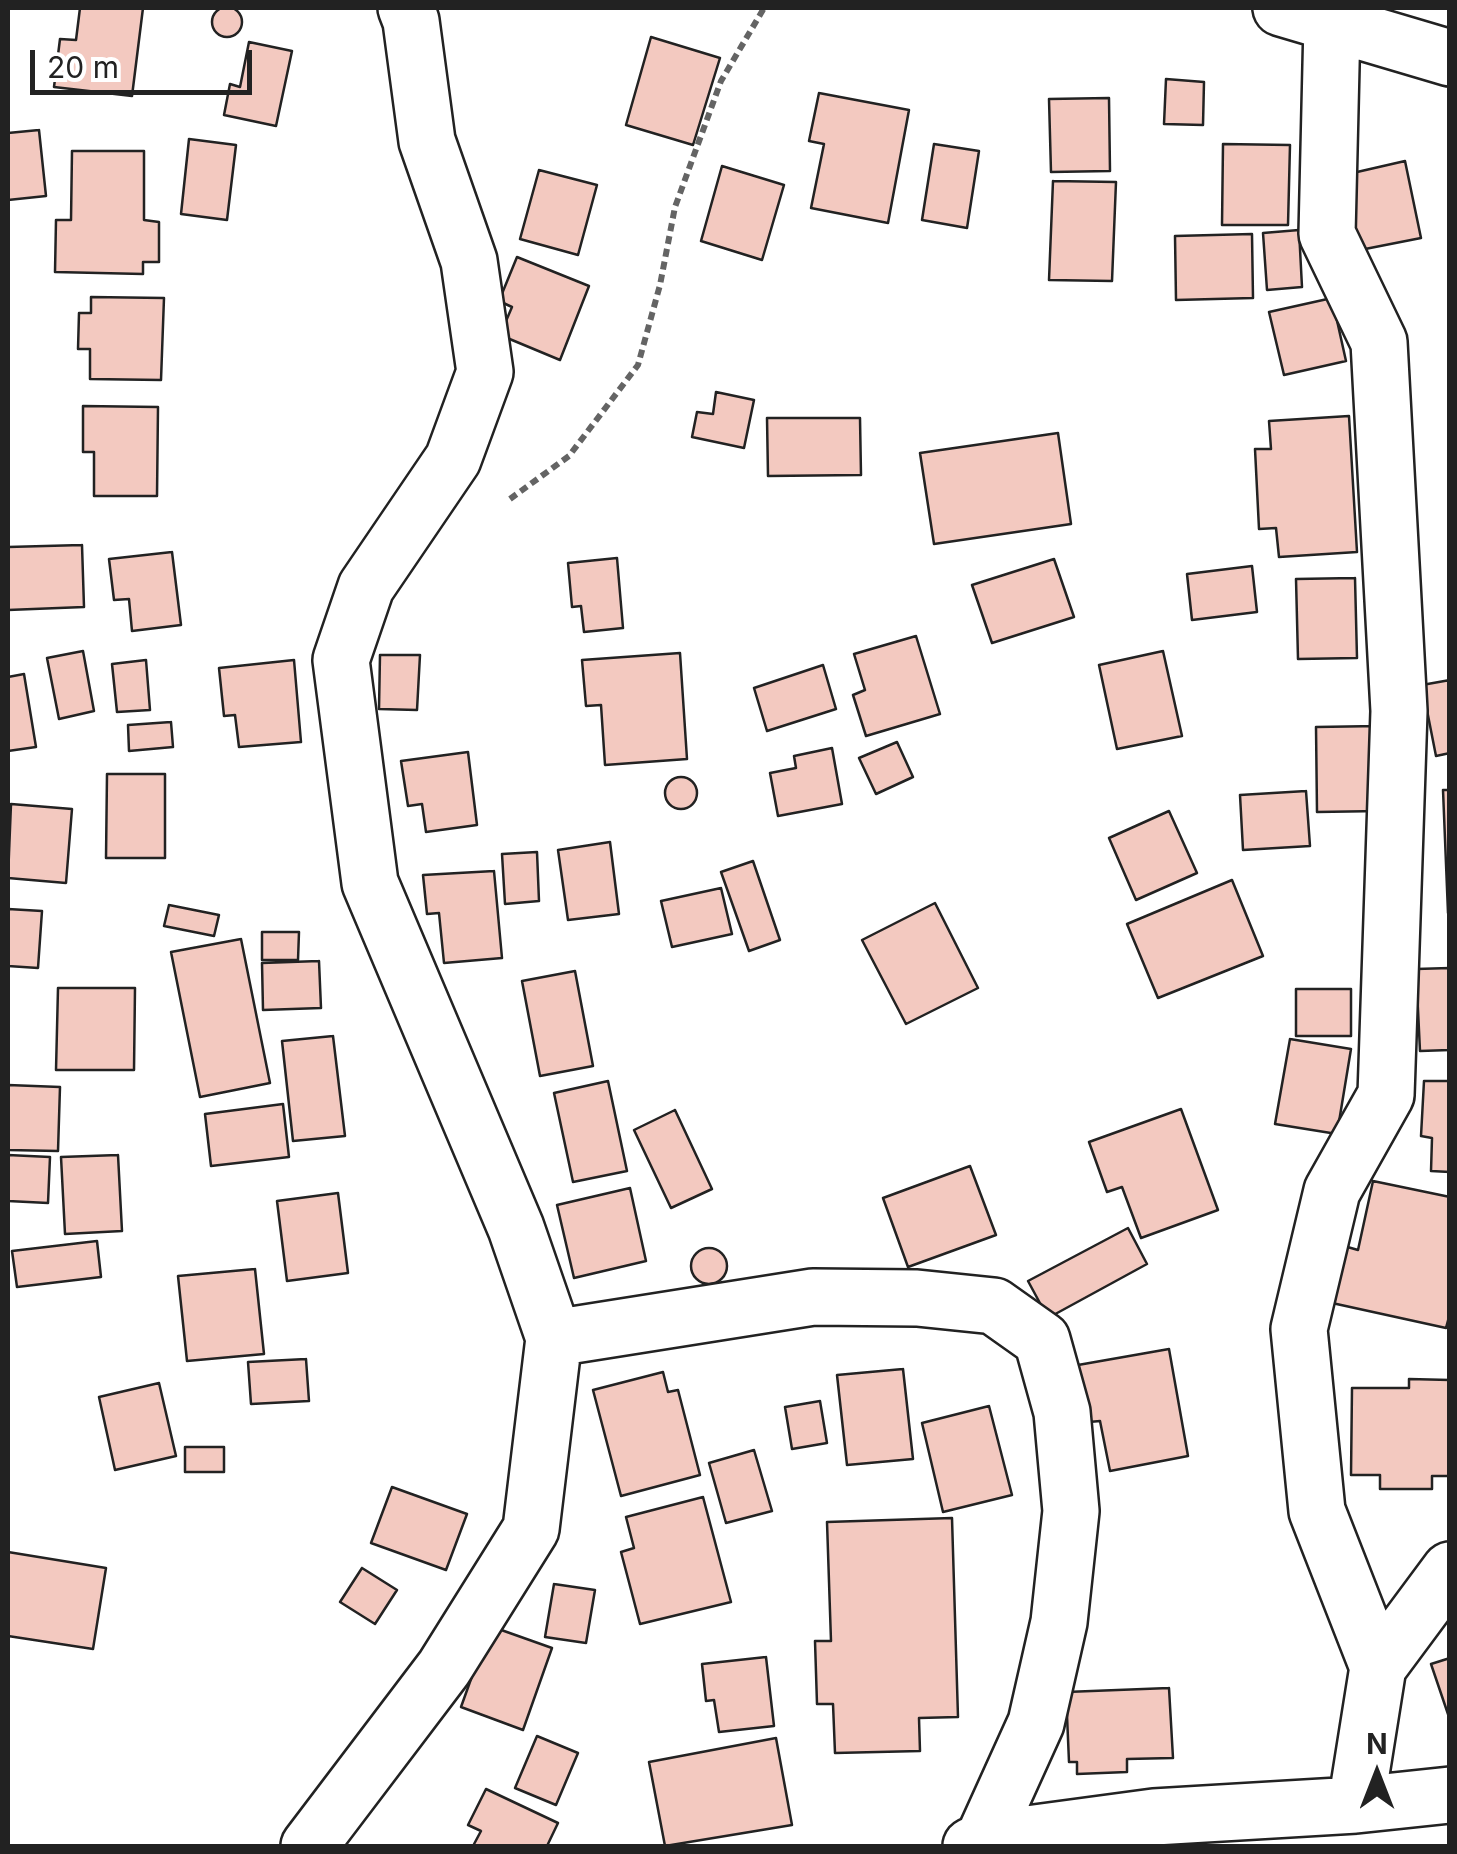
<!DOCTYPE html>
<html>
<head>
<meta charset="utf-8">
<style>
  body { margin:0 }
  #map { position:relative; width:1457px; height:1854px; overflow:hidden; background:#fff; font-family:Inter,sans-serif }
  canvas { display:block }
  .frame { position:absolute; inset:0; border:10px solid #222; pointer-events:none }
  .north { position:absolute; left:1327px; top:1724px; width:100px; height:100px; -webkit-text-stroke:8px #fff; paint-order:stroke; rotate:0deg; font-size:28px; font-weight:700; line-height:40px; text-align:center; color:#222 }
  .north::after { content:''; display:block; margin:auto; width:35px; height:45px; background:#222; clip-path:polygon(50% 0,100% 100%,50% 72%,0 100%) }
  .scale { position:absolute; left:30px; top:50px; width:222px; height:45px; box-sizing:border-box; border:5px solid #222; border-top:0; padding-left:12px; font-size:30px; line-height:35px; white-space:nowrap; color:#222; -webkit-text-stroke:8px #fff; paint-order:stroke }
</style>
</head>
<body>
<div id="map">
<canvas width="1457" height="1854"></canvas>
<div class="frame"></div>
<div class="north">N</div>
<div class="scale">20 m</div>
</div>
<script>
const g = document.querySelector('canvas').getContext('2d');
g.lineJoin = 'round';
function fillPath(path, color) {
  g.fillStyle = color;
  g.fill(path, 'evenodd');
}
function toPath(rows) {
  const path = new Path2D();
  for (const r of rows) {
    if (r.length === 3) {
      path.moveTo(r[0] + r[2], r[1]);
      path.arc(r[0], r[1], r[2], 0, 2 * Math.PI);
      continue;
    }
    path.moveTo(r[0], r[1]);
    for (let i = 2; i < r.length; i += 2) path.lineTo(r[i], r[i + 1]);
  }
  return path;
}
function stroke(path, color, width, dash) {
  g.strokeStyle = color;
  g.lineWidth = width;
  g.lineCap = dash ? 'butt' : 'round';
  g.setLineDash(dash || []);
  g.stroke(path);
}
const building = toPath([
  [227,22,15],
  [80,8,143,8,132,96,54,87,60,39,76,40,80,8],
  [651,37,720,58,693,145,626,125,651,37],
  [249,42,292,51,276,126,224,115,230,84,240,87,249,42],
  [1166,79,1204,82,1203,125,1164,124,1166,79],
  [819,93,909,110,888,223,811,208,824,144,809,141,819,93],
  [1109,98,1110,171,1051,172,1049,99,1109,98],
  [39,130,46,196,8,200,8,133,39,130],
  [189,139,236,145,227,220,181,214,189,139],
  [934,144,979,151,967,228,922,220,934,144],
  [1223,144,1290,145,1288,225,1222,225,1223,144],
  [72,151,144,151,144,220,159,222,159,262,143,262,143,274,55,272,56,220,71,220,72,151],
  [1405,161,1421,238,1360,250,1344,175,1405,161],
  [722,166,784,185,762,260,701,241,722,166],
  [539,170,597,185,578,255,520,239,539,170],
  [1053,181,1116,182,1112,281,1049,280,1053,181],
  [1299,230,1302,287,1267,290,1263,233,1299,230],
  [1252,234,1253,298,1176,300,1175,236,1252,234],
  [517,257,589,286,560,360,500,335,512,307,499,301,517,257],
  [91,297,164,298,161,380,90,379,90,349,78,349,79,313,91,313,91,297],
  [1332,298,1346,361,1284,375,1269,312,1332,298],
  [716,392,754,400,744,448,692,437,697,412,713,414,716,392],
  [83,406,158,407,157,496,94,496,94,452,83,452,83,406],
  [1349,416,1357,552,1279,557,1276,528,1259,529,1255,449,1271,449,1269,421,1349,416],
  [767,418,860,418,861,475,768,476,767,418],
  [1058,433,1071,524,934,544,920,453,1058,433],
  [82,545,84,607,8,610,8,547,82,545],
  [172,552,181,625,132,631,129,599,114,600,109,559,172,552],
  [617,558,623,628,584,632,581,606,572,607,568,563,617,558],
  [1054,559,1074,617,992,643,972,585,1054,559],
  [1252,566,1257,612,1192,620,1187,574,1252,566],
  [1355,578,1357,658,1298,659,1296,579,1355,578],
  [916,636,940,714,866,736,853,695,865,690,854,654,916,636],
  [83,651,94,711,59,719,47,658,83,651],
  [1163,651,1182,736,1117,749,1099,665,1163,651],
  [680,653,687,759,605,765,601,705,586,706,582,660,680,653],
  [380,655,420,655,417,710,379,709,380,655],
  [146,660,150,710,117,712,112,664,146,660],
  [294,660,301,742,239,747,235,715,224,716,219,668,294,660],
  [823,665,836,709,767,731,754,688,823,665],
  [24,674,36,747,8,751,8,677,24,674],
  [1450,680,1450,753,1436,756,1422,685,1450,680],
  [171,722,173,747,129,751,128,725,171,722],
  [1378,726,1380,811,1317,812,1316,727,1378,726],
  [897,742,913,777,876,794,859,758,897,742],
  [832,748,842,804,778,816,770,773,796,768,794,756,832,748],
  [468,752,477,825,426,832,422,804,408,806,401,761,468,752],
  [107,774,165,774,165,858,106,858,107,774],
  [681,793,16],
  [1443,790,1450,790,1448,913,1443,790],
  [1306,791,1310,846,1243,850,1240,795,1306,791],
  [11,804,72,809,66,883,8,878,11,804],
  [1169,811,1197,873,1136,900,1109,838,1169,811],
  [610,842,619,914,568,920,558,850,610,842],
  [537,852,539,901,505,904,502,854,537,852],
  [753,861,780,940,749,951,721,872,753,861],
  [494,871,502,958,444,963,439,913,427,914,423,875,494,871],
  [1232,880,1263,956,1158,998,1127,924,1232,880],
  [721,888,732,934,672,947,661,901,721,888],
  [935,903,978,988,906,1024,862,940,935,903],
  [169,905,219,915,214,936,164,926,169,905],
  [8,909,42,911,38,968,8,966,8,909],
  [262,932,299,932,298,960,262,960,262,932],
  [241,939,270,1083,200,1097,171,952,241,939],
  [319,961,321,1008,263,1010,262,963,319,961],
  [1450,968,1450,1050,1420,1051,1416,969,1450,968],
  [575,971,593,1066,540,1076,522,981,575,971],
  [58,988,135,988,134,1070,56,1070,58,988],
  [1296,989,1351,989,1351,1036,1296,1036,1296,989],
  [333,1036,345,1136,293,1141,282,1041,333,1036],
  [1290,1039,1351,1049,1337,1134,1275,1124,1290,1039],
  [608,1081,627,1171,573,1182,554,1093,608,1081],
  [1424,1081,1450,1081,1450,1172,1431,1171,1432,1138,1421,1136,1424,1081],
  [8,1085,60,1087,58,1151,8,1150,8,1085],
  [283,1104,289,1157,211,1166,205,1114,283,1104],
  [1181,1109,1218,1210,1141,1238,1122,1187,1107,1192,1089,1142,1181,1109],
  [675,1110,712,1189,671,1208,634,1130,675,1110],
  [8,1155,50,1157,48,1203,8,1201,8,1155],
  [118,1155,122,1231,65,1234,61,1157,118,1155],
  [970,1166,996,1235,908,1267,883,1198,970,1166],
  [1373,1181,1450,1197,1450,1313,1446,1328,1332,1303,1344,1246,1358,1250,1373,1181],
  [630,1188,646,1261,574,1278,557,1205,630,1188],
  [338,1193,348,1273,287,1281,277,1201,338,1193],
  [1128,1228,1147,1264,1048,1318,1028,1281,1128,1228],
  [97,1241,101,1277,17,1287,12,1251,97,1241],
  [709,1266,18],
  [255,1269,264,1354,187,1361,178,1276,255,1269],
  [1169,1349,1188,1456,1110,1471,1100,1421,1089,1422,1078,1365,1169,1349],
  [306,1359,309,1401,251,1404,248,1362,306,1359],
  [903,1369,913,1459,847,1465,837,1375,903,1369],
  [663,1372,668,1392,678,1390,700,1475,621,1496,593,1390,663,1372],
  [1409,1379,1450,1380,1450,1476,1432,1476,1432,1489,1380,1489,1380,1475,1351,1475,1352,1388,1409,1388,1409,1379],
  [159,1383,176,1456,115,1470,99,1397,159,1383],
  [820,1401,827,1443,792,1449,785,1407,820,1401],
  [989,1406,1012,1495,943,1512,922,1423,989,1406],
  [185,1447,224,1447,224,1472,185,1472,185,1447],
  [754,1450,772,1511,726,1523,709,1463,754,1450],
  [392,1487,467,1514,446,1570,371,1543,392,1487],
  [703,1497,731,1602,640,1624,621,1552,634,1548,626,1517,703,1497],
  [952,1518,958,1717,919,1718,920,1751,835,1753,833,1704,817,1704,815,1641,831,1641,827,1522,952,1518],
  [8,1552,106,1568,93,1649,8,1636,8,1552],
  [362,1568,397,1590,375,1624,340,1602,362,1568],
  [554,1584,595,1590,586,1643,545,1637,554,1584],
  [490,1626,552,1648,523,1730,461,1707,490,1626],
  [766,1657,774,1726,719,1732,714,1700,706,1701,702,1664,766,1657],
  [1450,1658,1450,1720,1431,1664,1450,1658],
  [1169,1688,1173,1758,1127,1759,1127,1772,1077,1774,1077,1762,1069,1762,1066,1692,1169,1688],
  [537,1736,578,1753,556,1805,515,1788,537,1736],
  [776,1738,792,1825,665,1846,649,1762,776,1738],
  [486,1789,558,1823,547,1846,473,1846,481,1831,468,1825,486,1789]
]);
fillPath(building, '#f3c9c0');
stroke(building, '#222', 2.5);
const minor = toPath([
  [1281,8,1450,58],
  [1332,24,1327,234,1379,342,1399,711,1386,1095,1332,1191,1299,1329,1317,1511,1378,1667,1356,1805],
  [554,1338,813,1297,917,1298,994,1306,1042,1340,1062,1412,1071,1511,1059,1622,1036,1723,983,1840],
  [1378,1667,1450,1570],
  [309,1846,444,1668,531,1529,554,1338,516,1228,370,883,341,660,366,587,453,459,485,372,469,261,427,141,411,21,406,8],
  [971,1846,983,1840,1154,1817,1356,1805,1450,1795]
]);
stroke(minor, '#222', 60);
stroke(toPath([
  [510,499,569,456,638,365,660,285,675,207,721,81,764,8]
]), '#646464', 6, [8, 5]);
stroke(minor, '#fff', 55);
</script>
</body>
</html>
